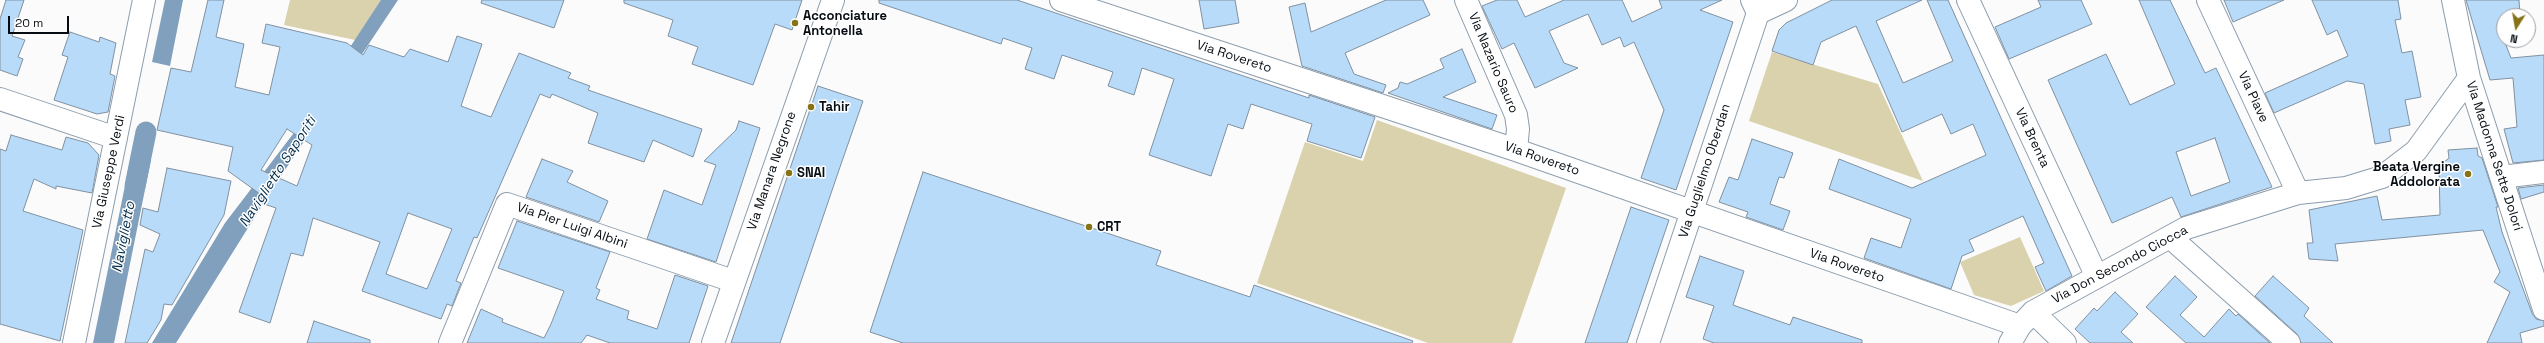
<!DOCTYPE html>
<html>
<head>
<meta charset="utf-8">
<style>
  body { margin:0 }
  #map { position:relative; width:2544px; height:343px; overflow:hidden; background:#fbfbfb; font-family:"Space Grotesk",sans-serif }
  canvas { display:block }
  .north { position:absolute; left:2496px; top:8px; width:40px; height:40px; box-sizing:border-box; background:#fff; border:1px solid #9b9ea0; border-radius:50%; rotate:191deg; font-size:11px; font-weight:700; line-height:16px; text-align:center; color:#060c11 }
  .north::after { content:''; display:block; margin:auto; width:14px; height:18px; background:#867315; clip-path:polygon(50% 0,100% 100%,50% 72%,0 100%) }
  .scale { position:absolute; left:8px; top:16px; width:61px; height:18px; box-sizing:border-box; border:2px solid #060c11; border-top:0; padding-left:5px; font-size:12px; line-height:14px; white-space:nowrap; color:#060c11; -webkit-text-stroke:3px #fff; paint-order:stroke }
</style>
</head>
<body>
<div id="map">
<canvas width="2544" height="343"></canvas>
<div class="north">N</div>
<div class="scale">20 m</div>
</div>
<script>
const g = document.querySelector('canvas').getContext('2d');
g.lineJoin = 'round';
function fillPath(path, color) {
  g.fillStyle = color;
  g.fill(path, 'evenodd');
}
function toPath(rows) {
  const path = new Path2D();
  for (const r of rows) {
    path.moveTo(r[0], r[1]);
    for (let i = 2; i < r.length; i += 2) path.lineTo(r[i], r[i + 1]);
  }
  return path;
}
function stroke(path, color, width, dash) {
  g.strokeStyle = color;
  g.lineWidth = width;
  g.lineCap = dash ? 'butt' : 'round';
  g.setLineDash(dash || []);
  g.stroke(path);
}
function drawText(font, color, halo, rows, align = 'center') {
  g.font = font + ' "Space Grotesk",sans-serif';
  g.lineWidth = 3;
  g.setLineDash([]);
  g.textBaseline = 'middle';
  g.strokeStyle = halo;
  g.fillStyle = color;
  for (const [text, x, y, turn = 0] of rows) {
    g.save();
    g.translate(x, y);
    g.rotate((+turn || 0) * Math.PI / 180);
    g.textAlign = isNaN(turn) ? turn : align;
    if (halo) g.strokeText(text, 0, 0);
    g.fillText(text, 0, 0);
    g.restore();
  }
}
fillPath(toPath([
  [290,0,382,0,355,40,284,25],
  [1772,52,1878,84,1923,181,1749,121],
  [1377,120,1566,188,1512,343,1428,343,1257,283,1305,142,1363,161],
  [2020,237,2044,291,2011,306,1974,295,1960,262]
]), '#dad2ad');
fillPath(toPath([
  [165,0,183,0,170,66,152,62],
  [381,0,398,0,273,188,176,343,152,343,225,223,293,134],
  [131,156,151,160,114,343,93,343]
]), '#80a0bd');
stroke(toPath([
  [135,186,146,132]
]), '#80a0bd', 21);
const building = toPath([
  [6,0,24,0,12,36,25,40,18,57,23,59,17,76,0,70,0,19,6,0],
  [208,0,224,0,216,37,244,44,235,87,269,95,280,47,262,43,266,24,347,43,363,55,369,45,404,57,410,49,448,62,457,36,482,44,461,106,491,117,519,53,571,73,568,78,590,86,588,90,702,129,693,157,653,140,644,162,588,143,598,113,552,94,550,98,540,94,477,238,474,237,456,281,461,283,452,306,447,304,441,319,362,291,380,242,313,218,303,256,291,253,270,323,239,312,276,208,264,204,267,199,228,171,233,147,157,130,171,68,191,72,208,0],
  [287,129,312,145,297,186,261,170,287,129],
  [408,213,452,229,427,289,386,274,408,213],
  [482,0,564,0,554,28,481,3,482,0],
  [624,0,802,0,792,30,775,24,753,85,692,64,698,47,668,36,673,20,624,3,624,0],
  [879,0,1017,0,1309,98,1309,95,1375,117,1361,158,1307,141,1312,124,1251,104,1243,129,1228,124,1211,176,1149,155,1174,79,1142,68,1134,95,1108,86,1113,72,1062,55,1054,79,1025,69,1032,48,1003,38,1001,44,879,3,879,0],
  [1199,0,1235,0,1239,23,1204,29,1199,0],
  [1386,0,1423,0,1430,15,1345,53,1354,74,1386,85,1383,93,1302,66,1289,7,1305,3,1311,32,1386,0],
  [1497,0,1517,0,1525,17,1564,0,1622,0,1632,22,1662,8,1659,0,1722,0,1700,10,1733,22,1676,190,1641,178,1664,110,1634,42,1624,47,1620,37,1602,45,1588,14,1549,31,1564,63,1578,68,1535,88,1514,43,1502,49,1482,6,1497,0],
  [1832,0,1922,0,1876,21,1903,83,1953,61,1927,0,1948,0,2072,276,2046,291,2035,267,2044,263,2023,216,1969,240,1974,251,1962,256,1951,289,1864,258,1871,238,1901,248,1911,219,1829,189,1839,159,1912,188,1986,155,1973,124,1951,134,1942,114,1902,132,1856,26,1821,42,1813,65,1772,51,1779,30,1786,23,1832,0],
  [2038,0,2081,0,2092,24,2009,59,1995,27,2041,7,2038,0],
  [2139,0,2170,0,2205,73,2216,68,2272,187,2181,217,2172,197,2112,223,2048,80,2106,54,2130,105,2175,84,2139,0],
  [2215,138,2230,182,2191,196,2176,152,2215,138],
  [2224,0,2284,0,2233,22,2224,0],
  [2312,0,2398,0,2401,19,2395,20,2402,53,2412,51,2421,97,2405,100,2410,125,2389,129,2391,141,2375,144,2364,84,2347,81,2274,113,2265,93,2348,56,2337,30,2327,35,2312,0],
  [2466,0,2519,0,2520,16,2504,16,2504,40,2511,58,2544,55,2544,160,2513,163,2504,129,2517,127,2513,78,2490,80,2466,0],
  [70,32,99,42,100,37,116,43,110,74,115,76,108,112,97,114,54,100,68,57,62,55,70,32],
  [1462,49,1476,82,1443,97,1497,115,1492,129,1388,93,1398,88,1400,82,1407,84,1444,68,1440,59,1462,49],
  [818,86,863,101,840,167,780,343,731,343,818,86],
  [739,121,760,128,716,262,647,239,664,190,702,205,716,165,704,161,736,130,739,121],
  [11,135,62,150,66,137,88,143,99,155,92,193,56,186,56,189,34,179,23,211,83,230,60,341,0,324,0,149,6,151,11,135],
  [1752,139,1793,153,1784,178,1779,177,1770,204,1790,211,1783,230,1746,217,1748,212,1719,202,1729,177,1738,180,1752,139],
  [2477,148,2478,156,2482,158,2498,207,2496,207,2502,232,2532,313,2536,319,2544,321,2544,326,2520,333,2522,343,2487,343,2510,292,2494,282,2500,272,2483,230,2335,244,2338,261,2309,259,2307,243,2313,243,2309,210,2377,196,2382,220,2440,215,2439,166,2449,158,2448,150,2477,148],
  [542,159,573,171,567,182,608,201,599,222,526,197,542,159],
  [167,168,231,181,224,215,172,305,164,304,161,320,147,343,125,343,145,249,153,252,160,234,140,225,143,208,158,212,167,168],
  [923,172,1161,251,1156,265,1250,297,1254,285,1413,341,1412,343,903,343,870,332,923,172],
  [2544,185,2544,192,2521,199,2518,188,2544,185],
  [1631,207,1669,220,1627,343,1585,343,1631,207],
  [517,221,610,252,596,288,600,290,596,299,629,311,627,319,657,329,675,275,708,286,689,343,610,343,587,335,581,343,467,343,481,309,503,319,502,322,544,338,551,324,564,291,498,268,517,221],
  [1700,256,1744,271,1733,305,1790,325,1793,317,1862,340,1862,343,1714,343,1703,339,1714,306,1686,297,1700,256],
  [2175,276,2197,297,2180,315,2204,337,2229,309,2236,316,2238,314,2270,343,2186,343,2146,307,2175,276],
  [2273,276,2309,308,2304,316,2333,343,2301,343,2297,334,2255,296,2273,276],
  [2115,292,2138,314,2121,332,2133,343,2090,343,2075,329,2094,308,2097,311,2115,292],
  [314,321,370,340,370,343,307,343,314,321]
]);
fillPath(building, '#b8dbfa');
stroke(building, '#8091a0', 1);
const minor = toPath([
  [1061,0,1516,150,2020,326],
  [1466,0,1516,115,1518,129,1516,150],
  [1968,0,2097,277],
  [2208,0,2298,193],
  [2453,0,2469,78,2544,309],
  [1758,13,1786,0],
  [0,99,116,138],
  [2501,177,2544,172],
  [2170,237,2289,343],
  [2033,312,2065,343],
  [74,343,144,0],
  [450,343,507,204,733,281],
  [713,343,833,0],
  [1648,343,1758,13,1752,0],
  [2010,343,2020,326,2033,312,2186,228,2298,193,2346,188,2382,177,2416,151,2469,78]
]);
stroke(minor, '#8c9dad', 24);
stroke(minor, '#fff', 22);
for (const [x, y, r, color] of [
  [795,23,4,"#867315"],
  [811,107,4,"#867315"],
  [789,173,4,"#867315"],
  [2468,174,4,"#867315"],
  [1089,227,4,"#867315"]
]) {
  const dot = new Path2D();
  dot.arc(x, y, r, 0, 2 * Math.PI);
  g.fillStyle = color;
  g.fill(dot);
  stroke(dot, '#fff', 1.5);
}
drawText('bold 13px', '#060c11', '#fff', [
  ["Acconciature",803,16],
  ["Antonella",803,31],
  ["Tahir",819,107],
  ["Beata Vergine",2460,167,"right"],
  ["Addolorata",2460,182,"right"],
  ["SNAI",797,173],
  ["CRT",1097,227]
], 'left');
drawText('13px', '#060c11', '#fff', [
  ["Via Rovereto",1234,57,18],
  ["Via Nazario Sauro",1493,63,67],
  ["Via Piave",2253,97,65],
  ["Via Brenta",2032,138,65],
  ["Via Madonna Sette Dolori",2494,156,72],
  ["Via Rovereto",1542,159,19],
  ["Via Manara Negrone",772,171,-71],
  ["Via Guglielmo Oberdan",1705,171,-72],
  ["Via Giuseppe Verdi",109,172,-78],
  ["Via Pier Luigi Albini",572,226,19],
  ["Via Don Secondo Ciocca",2120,265,-28],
  ["Via Rovereto",1847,266,19]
]);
drawText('italic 14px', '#042e4b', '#fff', [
  ["Naviglietto Saporiti",278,172,-57],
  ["Naviglietto",124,237,-79]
]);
</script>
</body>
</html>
